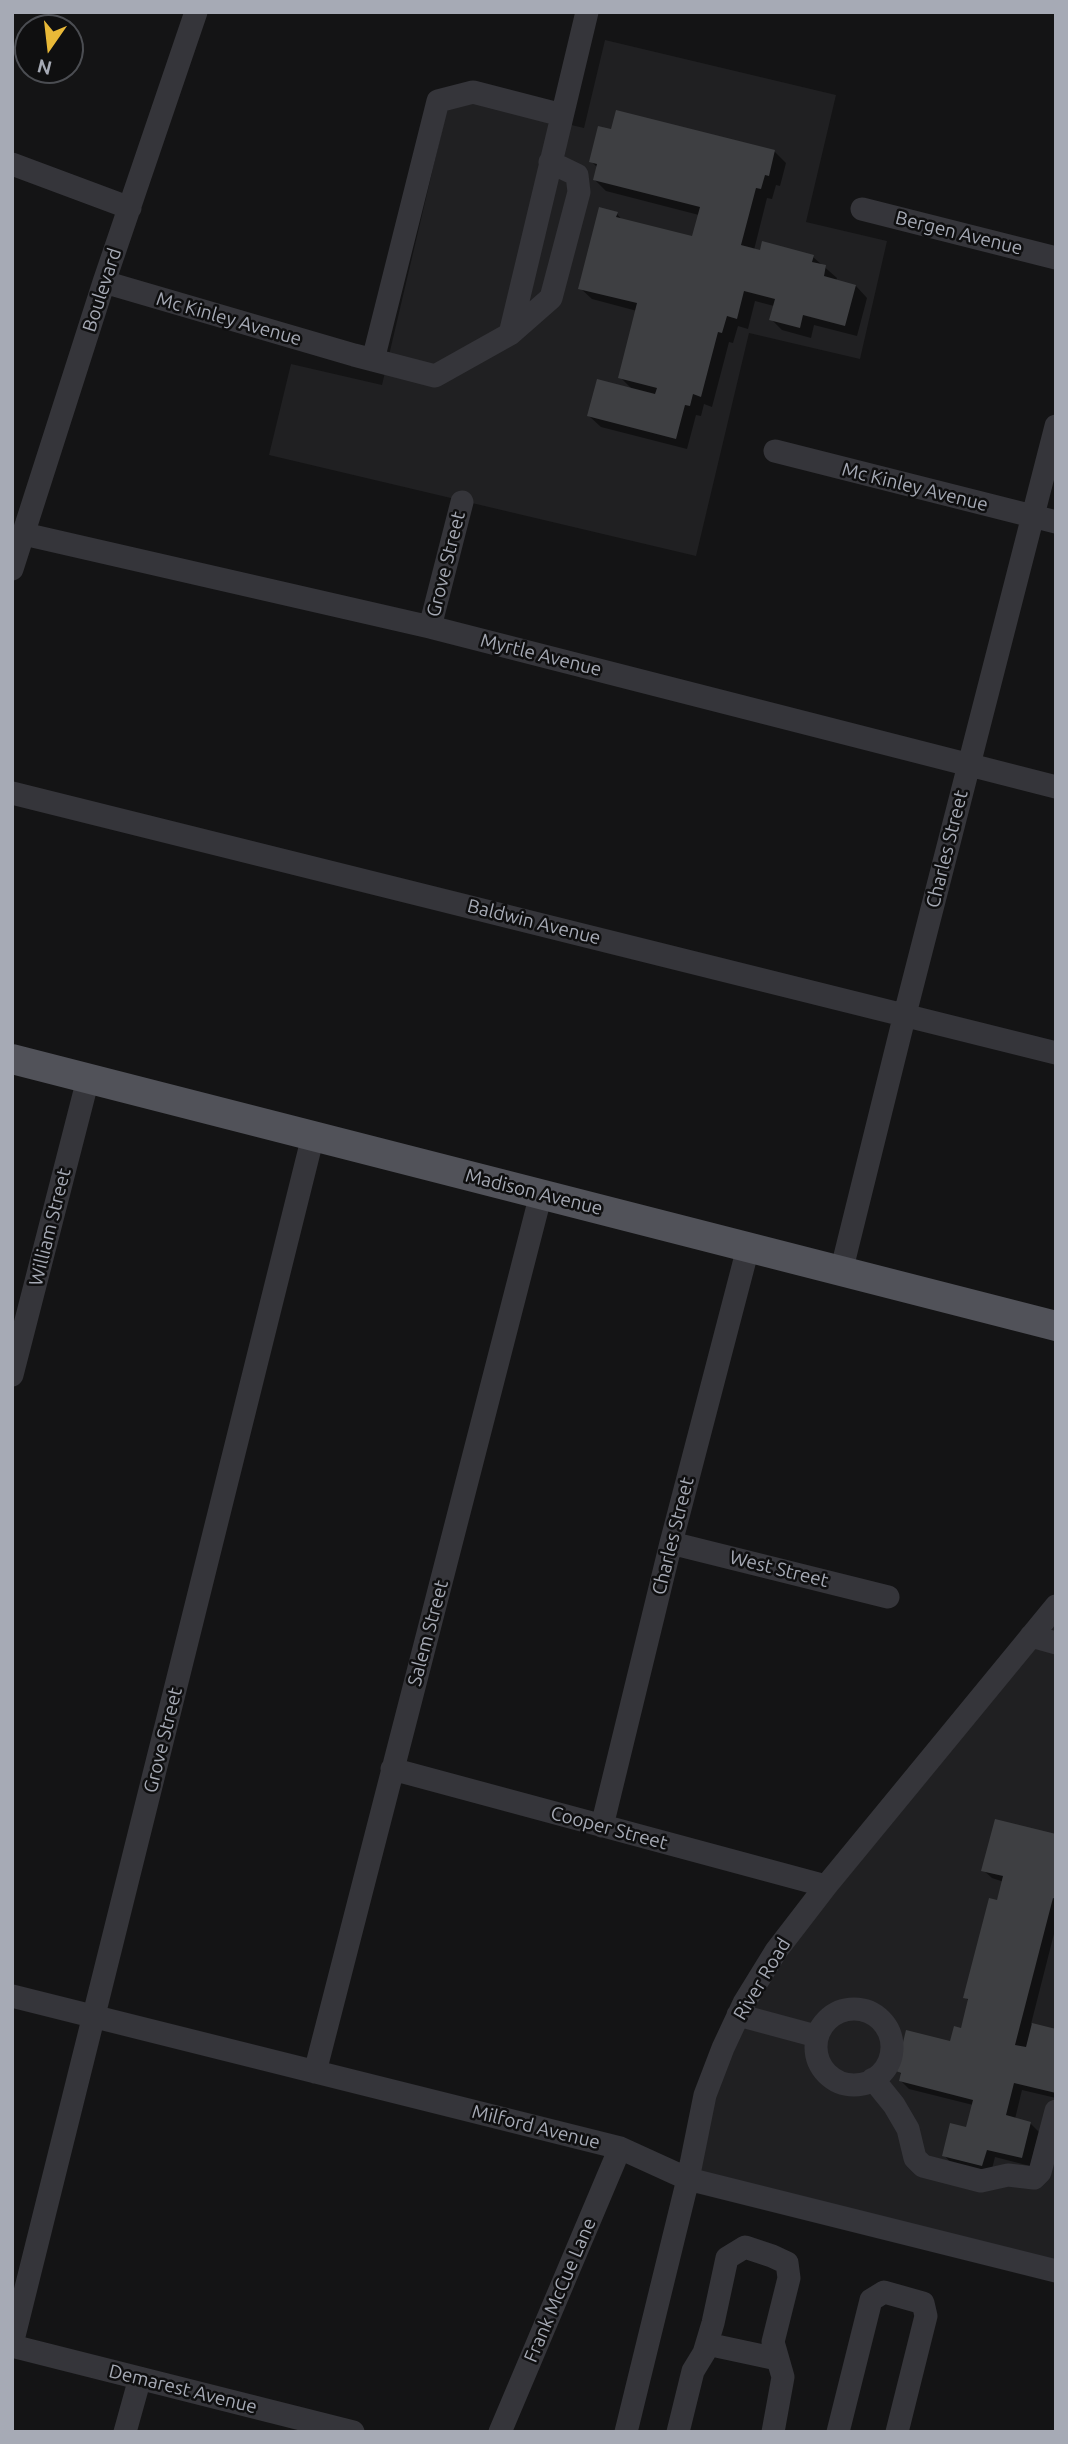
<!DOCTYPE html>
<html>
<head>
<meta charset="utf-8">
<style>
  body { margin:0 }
  #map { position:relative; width:1068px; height:2444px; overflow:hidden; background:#141415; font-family:Ubuntu,sans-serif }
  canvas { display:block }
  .frame { position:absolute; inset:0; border:14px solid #a6aab5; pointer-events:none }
  .north { position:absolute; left:14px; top:14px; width:70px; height:70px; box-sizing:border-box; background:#0f0f10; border:2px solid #4b4d52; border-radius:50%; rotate:194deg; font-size:19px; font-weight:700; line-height:28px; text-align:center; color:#a6aab5 }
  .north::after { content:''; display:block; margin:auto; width:24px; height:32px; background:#e9b938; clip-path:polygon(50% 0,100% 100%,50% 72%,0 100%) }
</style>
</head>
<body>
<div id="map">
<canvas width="1068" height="2444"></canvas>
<div class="frame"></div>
<div class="north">N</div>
</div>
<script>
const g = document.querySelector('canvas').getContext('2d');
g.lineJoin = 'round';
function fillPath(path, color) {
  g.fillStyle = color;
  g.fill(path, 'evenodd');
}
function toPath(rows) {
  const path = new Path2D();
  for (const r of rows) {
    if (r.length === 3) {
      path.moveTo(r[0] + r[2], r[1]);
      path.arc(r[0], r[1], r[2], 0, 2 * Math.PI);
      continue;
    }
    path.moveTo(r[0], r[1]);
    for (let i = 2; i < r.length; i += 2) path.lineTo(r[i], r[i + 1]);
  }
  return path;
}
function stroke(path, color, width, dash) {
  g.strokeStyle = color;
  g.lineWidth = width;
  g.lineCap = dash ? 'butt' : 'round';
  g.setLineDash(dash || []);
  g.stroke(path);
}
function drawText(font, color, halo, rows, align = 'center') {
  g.font = font + ' Ubuntu,sans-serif';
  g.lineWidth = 5;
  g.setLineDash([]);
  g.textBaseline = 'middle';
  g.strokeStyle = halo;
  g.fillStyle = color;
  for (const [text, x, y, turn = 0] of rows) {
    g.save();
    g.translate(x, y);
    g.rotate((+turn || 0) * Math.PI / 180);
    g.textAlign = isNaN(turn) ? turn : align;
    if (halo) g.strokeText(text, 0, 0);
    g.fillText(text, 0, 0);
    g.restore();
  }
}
fillPath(toPath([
  [605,40,836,95,806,222,887,241,860,359,749,333,696,556,269,455,291,364,382,385,450,96,584,128],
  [1056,1623,1056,2271,688,2179,744,2003]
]), '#202022');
fillPath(toPath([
  [617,112,775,152,786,163,780,186,776,185,772,199,767,198,754,250,813,257,837,278,836,281,856,286,867,298,857,336,814,325,811,338,782,330,771,319,774,306,755,301,748,329,738,326,733,343,729,342,712,407,704,404,701,416,696,415,687,449,601,427,589,416,633,390,620,377,637,311,592,299,580,288,617,214,623,221,694,239,699,215,606,191,595,180,598,168,591,161,613,131],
  [1056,1836,1056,1926,1031,2024,1056,2031,1056,2098,1022,2090,1015,2119,1030,2123,1039,2132,1030,2166,995,2157,991,2173,952,2164,944,2155,967,2129,973,2105,909,2089,901,2081,902,2075,898,2071,951,2043,962,2030,969,2001,965,1997,1004,1882,992,1878,983,1870]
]), '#0007');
fillPath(toPath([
  [616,110,775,150,769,176,765,175,761,189,756,188,741,245,760,250,762,241,814,255,812,262,826,265,824,276,856,285,845,326,803,315,800,328,769,320,775,299,744,291,737,319,727,316,722,333,718,332,701,397,693,394,690,406,685,405,676,439,587,416,597,379,655,394,657,388,618,378,637,303,578,289,599,207,618,212,616,217,692,236,700,207,593,180,597,164,589,162,598,126,611,129],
  [995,1819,1056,1834,1056,1899,1053,1898,1015,2045,1026,2047,1032,2023,1056,2029,1056,2093,1014,2083,1006,2115,1031,2122,1022,2158,987,2150,982,2166,942,2156,950,2123,966,2127,973,2100,899,2081,901,2073,896,2071,906,2030,950,2041,954,2026,961,2028,968,1999,963,1998,989,1898,997,1900,1003,1876,981,1871]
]), '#3e3f42');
stroke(toPath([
  [12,164,130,208],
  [862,209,1056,258],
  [104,282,354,355,435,376,510,334,551,298,579,192,577,175,550,162],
  [510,334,587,12],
  [373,360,438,101,473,92,562,115],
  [775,451,1056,522],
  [24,534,430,627,1056,787],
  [12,569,104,282,196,12],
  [430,627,462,502],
  [12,793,1056,1053],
  [841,1272,905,1014,1056,426],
  [12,1375,88,1079],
  [671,1543,888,1597],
  [1031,1636,1056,1643],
  [392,1769,826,1886],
  [602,1826,671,1543,748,1248],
  [12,1996,620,2148,688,2179,1056,2271],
  [854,2047,38],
  [738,2015,816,2036],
  [315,2072,541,1194],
  [873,2079,894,2105,908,2129,915,2158,923,2166,981,2181,1008,2175,1034,2178,1040,2172,1056,2111],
  [12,2344,313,1136],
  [707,2344,777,2359],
  [12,2346,353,2432],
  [125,2432,140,2378],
  [500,2432,620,2148],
  [626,2432,688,2179,705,2095,723,2048,744,2003,776,1951,826,1886,1056,1606],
  [678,2432,693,2371,704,2353,713,2323,727,2258,745,2247,772,2256,787,2263,789,2278,773,2342,783,2377,773,2432],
  [838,2432,871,2300,884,2292,923,2303,926,2316,897,2432]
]), '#35353a', 23);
stroke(toPath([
  [12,1059,1056,1326]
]), '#515259', 30);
drawText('19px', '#a6aab5', '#0f0f10', [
  ["Bergen Avenue",959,233,14],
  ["Boulevard",102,290,-72],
  ["Mc Kinley Avenue",229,319,16],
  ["Mc Kinley Avenue",915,487,14],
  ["Grove Street",446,564,-76],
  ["Myrtle Avenue",541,655,14],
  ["Charles Street",947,849,-76],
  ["Baldwin Avenue",534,922,14],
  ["Madison Avenue",534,1192,14],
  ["William Street",50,1227,-76],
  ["Charles Street",673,1536,-76],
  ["West Street",779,1569,14],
  ["Salem Street",428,1633,-75],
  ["Grove Street",163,1740,-76],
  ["Cooper Street",609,1828,15],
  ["River Road",762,1979,-59],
  ["Milford Avenue",536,2127,14],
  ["Frank McCue Lane",560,2290,-67],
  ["Demarest Avenue",183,2389,14]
]);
</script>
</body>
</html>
